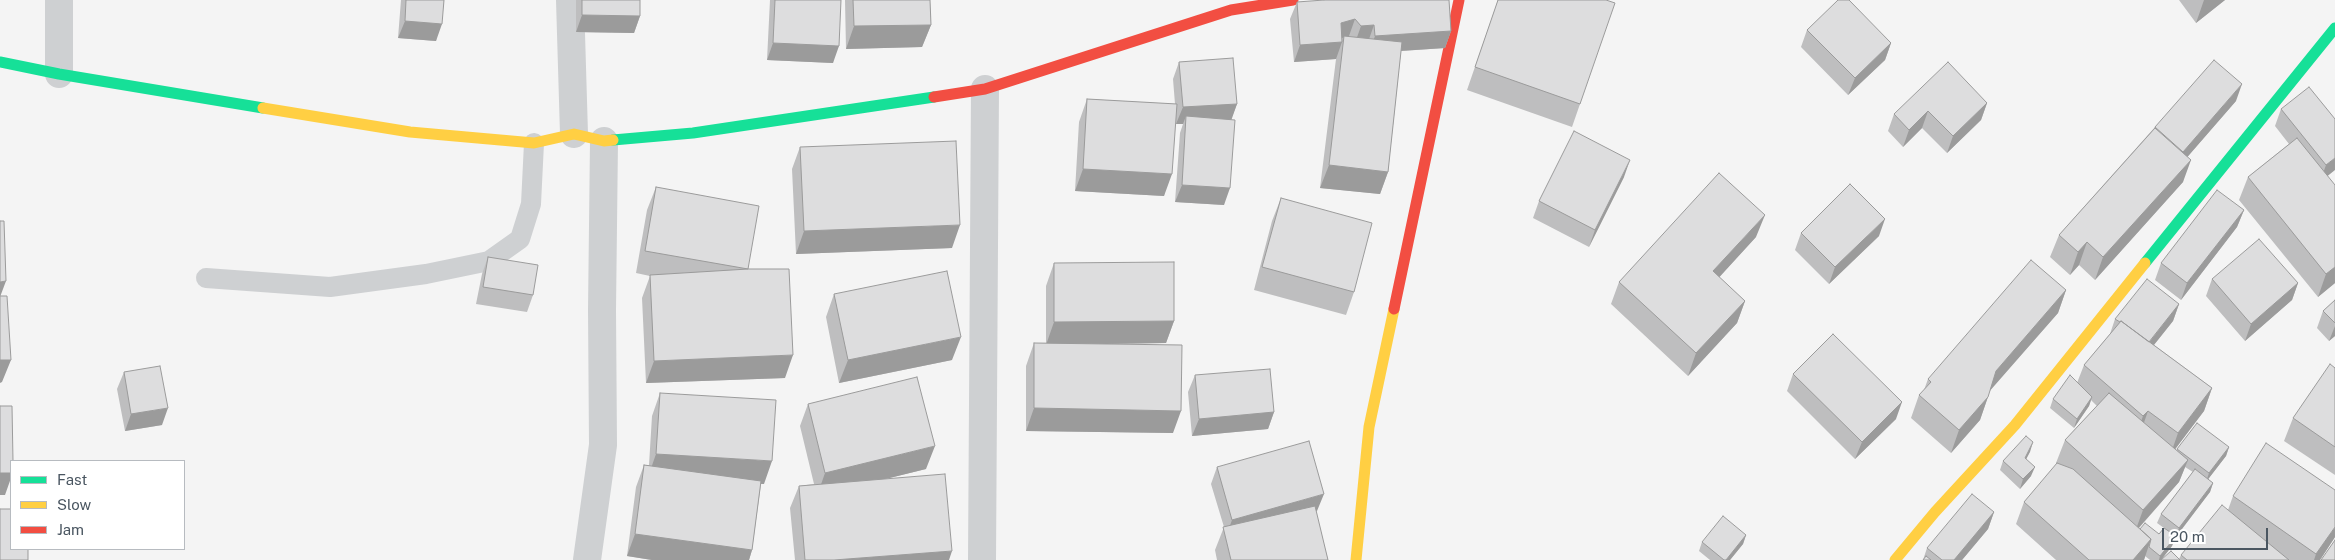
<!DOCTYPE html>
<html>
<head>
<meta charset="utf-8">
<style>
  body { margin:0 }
  #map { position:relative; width:2335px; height:560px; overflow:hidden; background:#f4f4f4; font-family:"Public Sans",sans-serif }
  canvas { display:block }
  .legend { position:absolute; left:10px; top:460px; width:175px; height:90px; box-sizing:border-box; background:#fff; border:1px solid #b7bbc0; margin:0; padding:6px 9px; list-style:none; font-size:15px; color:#4a5661 }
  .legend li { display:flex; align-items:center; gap:10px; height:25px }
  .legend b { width:25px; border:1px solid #b7bbc0 }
  .scale { position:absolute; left:2162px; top:528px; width:106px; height:22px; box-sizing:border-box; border:2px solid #4a5661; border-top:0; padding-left:6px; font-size:15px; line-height:18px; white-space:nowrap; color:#4a5661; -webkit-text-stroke:4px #fff; paint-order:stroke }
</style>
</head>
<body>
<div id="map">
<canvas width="2335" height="560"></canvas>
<ul class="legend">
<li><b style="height:6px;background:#16e098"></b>Fast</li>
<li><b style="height:6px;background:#ffcf43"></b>Slow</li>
<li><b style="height:6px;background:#f24e42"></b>Jam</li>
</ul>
<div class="scale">20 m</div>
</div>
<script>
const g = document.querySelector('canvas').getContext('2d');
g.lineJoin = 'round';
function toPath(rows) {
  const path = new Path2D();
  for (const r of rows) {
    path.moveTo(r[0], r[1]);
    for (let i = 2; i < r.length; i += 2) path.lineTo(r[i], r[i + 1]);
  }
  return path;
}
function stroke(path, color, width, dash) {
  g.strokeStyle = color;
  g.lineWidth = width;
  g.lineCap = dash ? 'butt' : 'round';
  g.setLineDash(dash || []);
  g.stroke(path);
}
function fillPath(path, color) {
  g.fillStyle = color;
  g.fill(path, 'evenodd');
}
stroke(toPath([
  [206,278,330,287,426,274,489,261,520,239,531,204,534,143]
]), '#ced0d2', 20);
stroke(toPath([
  [59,0,59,74],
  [570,0,574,134],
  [587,560,603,445,602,310,604,141],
  [982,560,985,89]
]), '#ced0d2', 28);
stroke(toPath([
  [0,62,59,74,263,108],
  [613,140,693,133,934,97],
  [2145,263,2335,28]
]), '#16e098', 11);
stroke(toPath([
  [263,108,410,132,534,143,574,134,604,141,613,140],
  [1356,560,1369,427,1394,309],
  [1895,560,1935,512,2015,425,2145,263]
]), '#ffcf43', 11);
stroke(toPath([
  [934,97,985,89,1231,10,1293,0],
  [1394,309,1459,0]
]), '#f24e42', 11);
fillPath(toPath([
  [401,0,444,0,436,41,398,38],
  [576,0,640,0,640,16,634,33,576,32],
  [770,0,841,0,833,63,767,60],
  [845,0,930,0,931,25,922,47,846,49],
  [1498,0,1606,0,1580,104,1572,127,1467,90],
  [2179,0,2225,0,2196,23],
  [1297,2,1451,31,1445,48,1401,51,1388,172,1380,194,1320,188,1336,59,1294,62,1290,19],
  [1807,30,1891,43,1885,60,1848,95,1801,47],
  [1179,62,1237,104,1231,119,1224,205,1175,202,1180,133,1183,124,1176,124,1176,117,1164,196,1075,191,1079,122,1087,99,1175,104,1173,79],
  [2236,101,2187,157,2183,182,2095,280,2079,265,2070,275,2050,257,2059,235,2155,127],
  [1987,103,1981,120,1947,153,1922,128,1903,147,1888,131,1894,114],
  [2281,109,2335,119,2328,176,2335,283,2318,297,2239,200,2248,177,2289,144,2275,126],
  [800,147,952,248,796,254,792,169],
  [1624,177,1589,247,1533,218,1539,201],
  [656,187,748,269,785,378,646,383,642,298,650,276,636,273,647,210],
  [1281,198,1354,292,1346,315,1254,290,1272,221],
  [2244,210,2237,227,2181,300,2155,280,2161,263],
  [1801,233,1879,236,1829,284,1795,250],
  [1756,237,1719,277,1745,301,1737,323,1688,376,1611,304,1619,282],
  [488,257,533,295,527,312,476,304,482,274],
  [1054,263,1174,321,1166,343,1099,344,1173,433,1026,431,1026,366,1034,343,1046,343,1046,286],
  [2212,279,2298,283,2292,300,2245,341,2206,296],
  [2066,290,2058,313,1990,390,1980,420,1951,453,1911,418,1919,395,1924,390,1928,379],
  [834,294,952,360,839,383,826,317],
  [2335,300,2335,336,2329,341,2317,328,2323,311],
  [2179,304,2173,321,2154,345,2212,388,2204,411,2175,449,2177,450,2177,449,2229,447,2226,456,2208,479,2213,483,2210,492,2175,537,2172,546,2161,560,2150,560,2145,556,2144,560,2056,560,2016,524,2024,502,2057,464,2056,463,2065,440,2097,406,2091,400,2089,406,2074,428,2050,408,2053,399,2077,383,2084,365,2110,334,2115,319],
  [2185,467,2193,472,2161,514,2157,523,2164,528,2159,534,2140,529,2139,528,2179,482],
  [2335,368,2335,475,2284,441,2293,418],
  [124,372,162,425,125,431,117,389],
  [1793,374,1896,419,1855,459,1787,391],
  [1195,375,1274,412,1268,429,1192,436,1188,392],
  [660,393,764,484,761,484,752,550,749,560,652,560,627,556,636,487,644,465,649,465,652,416],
  [808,404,926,469,885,479,949,560,795,560,790,508,799,486,814,484,800,426],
  [2033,442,2026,459,2031,476,2020,489,2000,470,2003,461],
  [1217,467,1317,511,1316,512,1328,560,1217,560,1215,550,1224,527,1211,484],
  [2233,496,2335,537,2320,560,2161,560,2179,559,2181,555,2228,510],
  [1994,512,1988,529,1962,560,1923,560,1927,548],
  [1746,535,1743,544,1730,560,1710,560,1699,551,1702,542]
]), '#bebebf');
fillPath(toPath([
  [2204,0,2225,0,2196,23],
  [582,15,640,16,634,33,576,32],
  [1355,19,1349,36,1335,40,1341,23],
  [405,21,442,24,436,41,398,38],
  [931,25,922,47,846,49,854,26],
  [1374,25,1368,42,1355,43,1361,26],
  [1451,31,1445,48,1369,53,1375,36],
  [1342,42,1336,59,1294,62,1300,45],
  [773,43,839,46,833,63,767,60],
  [1891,43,1885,60,1848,95,1855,78],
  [2242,84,2236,101,2177,169,2183,152],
  [1987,103,1981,120,1947,153,1953,136],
  [1237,104,1231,121,1186,116,1183,124,1176,124,1183,107],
  [1928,111,1922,128,1903,147,1909,130],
  [2335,158,2335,170,2320,182,2326,165],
  [1630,160,1624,177,1589,247,1595,230],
  [2191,160,2183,182,2095,280,2103,257],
  [1329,165,1388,172,1380,194,1320,188],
  [1083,169,1172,174,1164,196,1075,191],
  [1182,185,1230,188,1224,205,1175,202],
  [2244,210,2237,227,2181,300,2187,283],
  [1765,215,1756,237,1704,294,1713,271],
  [1885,219,1879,236,1829,284,1835,267],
  [960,225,952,248,796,254,804,231],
  [2087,242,2079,265,2070,275,2078,252],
  [2335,267,2335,283,2318,297,2326,274],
  [6,281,0,297,0,282],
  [2298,283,2292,300,2245,341,2251,324],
  [2066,290,2058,313,1988,393,1996,371],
  [1745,301,1737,323,1688,376,1696,353],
  [2179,304,2173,321,2141,361,2148,344],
  [1174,321,1166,343,1046,345,1054,322],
  [2335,326,2335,336,2329,341],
  [961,337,952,360,839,383,848,360],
  [793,355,785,378,646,383,654,361],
  [0,360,11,360,2,382,0,383],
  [2212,388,2204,411,2170,456,2178,433],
  [1988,397,1980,420,1951,453,1959,430],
  [2092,397,2089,406,2074,428,2077,419],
  [1902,402,1896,419,1855,459,1862,442],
  [168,408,162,425,125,431,131,414],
  [1034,408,1181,411,1173,433,1026,431],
  [2148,411,2140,434,2135,438,2143,416],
  [1274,412,1268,429,1192,436,1199,419],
  [2033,442,2030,452,2022,467,2025,458],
  [935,446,926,469,817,496,825,473],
  [2229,447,2226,456,2206,482,2209,473],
  [656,454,772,461,764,484,648,477],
  [2188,460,2179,482,2135,532,2143,510],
  [2035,467,2031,476,2020,489,2023,479],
  [0,473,11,473,11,478,5,495,0,495],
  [2213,483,2210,492,2176,537,2179,528],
  [1324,494,1317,511,1226,537,1232,520],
  [1994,512,1988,529,1962,560,1954,560],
  [2335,527,2335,537,2320,560,2314,560,2316,554],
  [635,534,752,550,749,560,652,560,627,556],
  [1746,535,1743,544,1730,560,1726,560],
  [2176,536,2172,546,2161,560,2159,560,2160,556],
  [2151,539,2144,560,2133,560],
  [952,551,949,560,834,560]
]), '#9b9b9b');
const building = toPath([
  [406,0,444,0,442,24,405,21,406,0],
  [582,0,640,0,640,16,582,15,582,0],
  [775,0,841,0,839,46,773,43,775,0],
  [853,0,930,0,931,25,854,26,853,0],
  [1324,0,1449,0,1451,31,1375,36,1374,25,1361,26,1355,19,1341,23,1342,42,1300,45,1297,2,1324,0],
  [1498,0,1606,0,1615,3,1580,104,1475,67,1498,0],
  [1838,0,1849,0,1891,43,1855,78,1807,30,1838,0],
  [1344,36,1402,42,1388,172,1329,165,1344,36],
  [1233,58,1237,104,1183,107,1179,62,1233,58],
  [2214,60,2242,84,2183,152,2155,127,2214,60],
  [1948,62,1987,103,1953,136,1928,111,1909,130,1894,114,1948,62],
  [2309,87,2335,119,2335,158,2326,165,2281,109,2309,87],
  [1087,99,1177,104,1172,174,1083,169,1087,99],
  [1186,116,1235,120,1230,188,1182,185,1186,116],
  [2155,128,2191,160,2103,257,2087,242,2078,252,2059,235,2155,128],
  [1574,131,1630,160,1595,230,1539,201,1574,131],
  [2297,138,2335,185,2335,267,2326,274,2248,177,2297,138],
  [956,141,960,225,804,231,800,147,956,141],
  [1719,173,1765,215,1713,271,1745,301,1696,353,1619,282,1719,173],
  [1850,184,1885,219,1835,267,1801,233,1850,184],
  [656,187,759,206,748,269,789,269,793,355,654,361,650,275,748,269,645,251,656,187],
  [2217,190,2244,210,2187,283,2161,263,2217,190],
  [1281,198,1372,223,1354,292,1262,267,1281,198],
  [0,221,4,221,6,281,0,282,0,221],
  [2259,239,2298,283,2251,324,2212,279,2259,239],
  [488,257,538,265,533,295,483,287,488,257],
  [2031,260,2066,290,1996,371,1988,397,1959,430,1919,395,1931,382,1928,379,2031,260],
  [1174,262,1174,321,1054,322,1054,263,1174,262],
  [947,271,961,337,848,360,834,294,947,271],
  [2147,279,2179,304,2149,342,2121,321,2120,322,2115,319,2147,279],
  [0,296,7,296,11,360,0,360,0,296],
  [2335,300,2335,323,2323,311,2335,300],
  [2121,321,2212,388,2178,433,2148,411,2143,416,2084,365,2121,321],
  [1833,334,1902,402,1862,442,1793,374,1833,334],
  [1034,343,1182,345,1181,411,1034,408,1034,343],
  [2330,364,2335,368,2335,447,2293,418,2330,364],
  [160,366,168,408,131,414,124,372,160,366],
  [1270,369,1274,412,1199,419,1195,375,1270,369],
  [2070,375,2092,397,2077,419,2053,399,2070,375],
  [917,377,935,446,825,473,808,404,917,377],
  [660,393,776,400,772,461,656,454,660,393],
  [2109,393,2188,460,2143,510,2065,440,2109,393],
  [0,406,12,406,13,461,11,461,11,473,0,473,0,406],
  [2197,423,2229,447,2209,473,2177,449,2197,423],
  [2026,436,2033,442,2025,458,2035,467,2023,479,2003,461,2026,436],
  [1309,441,1324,494,1232,520,1217,467,1309,441],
  [2266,443,2335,490,2335,527,2316,554,2233,496,2266,443],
  [2057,463,2073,469,2151,539,2133,560,2089,560,2024,502,2057,463],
  [644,465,761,481,752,550,635,534,644,465],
  [2195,469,2213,483,2179,528,2161,514,2195,469],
  [945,474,952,551,834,560,805,560,799,486,945,474],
  [1972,494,1994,512,1954,560,1942,560,1927,548,1972,494],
  [2222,505,2289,560,2187,560,2181,555,2222,505],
  [1315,506,1328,560,1231,560,1223,527,1315,506],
  [0,509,11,509,11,549,28,549,28,560,0,560,0,509],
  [1723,516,1746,535,1726,560,1724,560,1702,542,1723,516],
  [2145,523,2159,534,2164,528,2176,536,2160,556,2149,547,2151,539,2140,529,2145,523],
  [2335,540,2335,560,2321,560,2335,540],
  [2171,551,2180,560,2161,560,2171,551],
  [1926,556,1931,560,1923,560,1926,556]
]);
fillPath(building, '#ddddde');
stroke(building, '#9b9b9b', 1);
</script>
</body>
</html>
